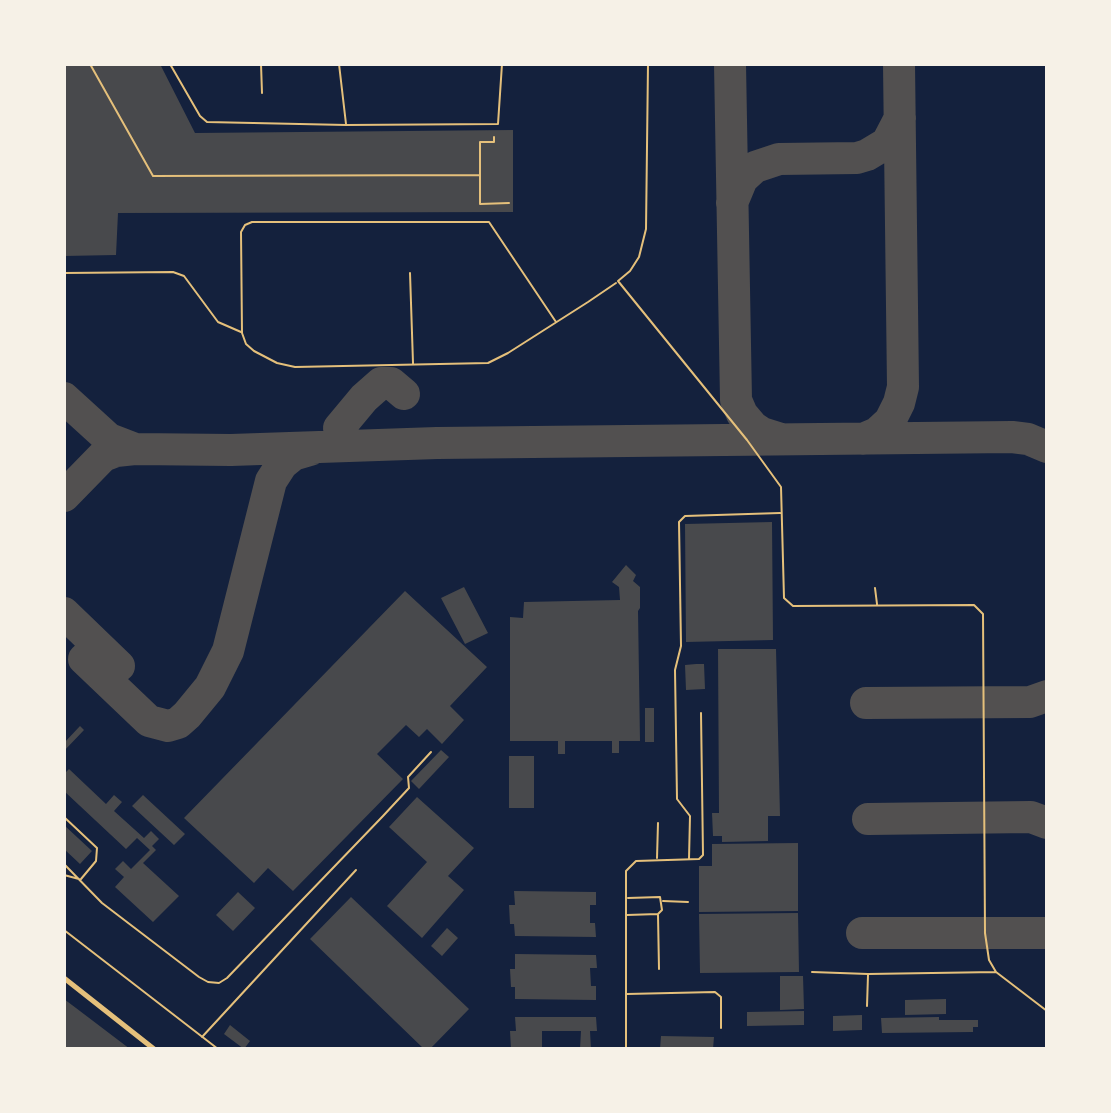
<!DOCTYPE html>
<html>
<head>
<meta charset="utf-8">
<style>
  body { margin:0 }
  #map { position:relative; width:1111px; height:1113px; overflow:hidden; background:#14213d; font-family:"Varela Round",sans-serif }
  canvas { display:block }
  .frame { position:absolute; inset:0; border:66px solid #f6f1e7; pointer-events:none }
</style>
</head>
<body>
<div id="map">
<canvas width="1111" height="1113"></canvas>
<div class="frame"></div>
</div>
<script>
const g = document.querySelector('canvas').getContext('2d');
g.lineJoin = 'round';
function toPath(rows) {
  const path = new Path2D();
  for (const r of rows) {
    path.moveTo(r[0], r[1]);
    for (let i = 2; i < r.length; i += 2) path.lineTo(r[i], r[i + 1]);
  }
  return path;
}
function stroke(path, color, width, dash) {
  g.strokeStyle = color;
  g.lineWidth = width;
  g.lineCap = dash ? 'butt' : 'round';
  g.setLineDash(dash || []);
  g.stroke(path);
}
function fillPath(path, color) {
  g.fillStyle = color;
  g.fill(path, 'evenodd');
}
stroke(toPath([
  [730,64,736,400,742,414,753,427,762,433,781,439],
  [732,203,742,179,755,167,779,159,857,158,867,155,887,143,900,118],
  [64,398,109,439,135,449,231,450,437,443,1012,437,1028,439,1047,447],
  [339,428,364,398,381,383,391,383,404,394],
  [863,439,877,433,890,421,899,403,903,387,899,64],
  [64,496,103,456,116,451,135,449],
  [64,613,119,666],
  [84,659,149,721,168,726,178,723,187,715,210,687,228,651,271,481,282,464,293,455,310,450],
  [866,703,1030,702,1047,696],
  [868,819,1031,817,1047,823],
  [862,933,1047,933]
]), '#525050', 32);
fillPath(toPath([
  [64,64,160,64,195,133,513,130,513,212,118,213,116,255,64,256],
  [772,522,773,640,686,642,685,524],
  [626,565,636,575,633,581,640,587,640,608,638,611,640,741,619,741,619,753,612,753,612,741,565,741,565,754,558,754,558,741,510,741,510,617,523,618,524,602,620,600,619,587,612,582],
  [464,587,488,633,465,644,441,598],
  [405,591,487,667,450,706,464,720,442,744,427,729,419,737,406,725,377,754,403,779,293,891,268,868,254,883,184,818],
  [718,649,776,649,780,816,768,816,768,841,722,842,722,836,713,836,712,813,719,813],
  [696,664,704,664,705,689,686,690,685,665],
  [645,708,654,708,654,742,645,742],
  [80,726,84,730,64,751,64,743],
  [441,750,449,757,419,789,411,781],
  [509,756,534,756,534,808,509,808],
  [69,769,106,804,114,795,122,802,114,811,144,838,151,831,159,839,152,846,156,850,143,863,179,896,153,922,115,887,124,877,115,869,123,861,131,869,150,850,137,838,126,849,64,791,64,774],
  [143,795,185,834,174,845,132,806],
  [417,797,474,848,448,876,464,890,422,938,387,906,427,862,389,827],
  [64,825,92,851,80,864,64,849],
  [798,843,798,911,699,912,699,866,712,866,712,844],
  [514,891,596,892,596,905,590,905,590,923,595,923,596,937,515,936,514,924,510,924,509,905,515,905],
  [238,892,255,908,233,931,216,915],
  [351,897,469,1009,430,1049,424,1049,310,939],
  [798,913,799,972,700,973,699,914],
  [447,928,458,938,442,956,431,946],
  [515,954,596,955,597,968,590,968,591,986,596,986,596,1000,515,999,515,987,511,987,510,969,515,969],
  [780,976,803,976,804,1009,780,1010],
  [64,999,76,1008,130,1049,64,1049],
  [946,999,946,1014,905,1015,905,1000],
  [804,1011,804,1025,747,1026,747,1012],
  [862,1015,862,1030,833,1031,833,1016],
  [515,1017,596,1017,597,1031,590,1031,591,1049,580,1049,581,1031,542,1031,542,1049,511,1049,510,1031,516,1031],
  [939,1017,939,1020,978,1020,978,1027,973,1027,973,1032,882,1033,881,1018],
  [230,1025,250,1041,244,1049,224,1034],
  [661,1036,714,1037,713,1049,660,1049]
]), '#48494c');
stroke(toPath([
  [90,64,153,176,480,175],
  [494,137,494,142,480,142,480,204,509,203]
]), '#e5c07b', 2);
stroke(toPath([
  [170,64,200,116,207,122,346,125,498,124,502,64],
  [261,64,262,93],
  [339,64,346,124],
  [648,64,646,229,639,257,630,271,618,281,747,440,781,487,784,598,793,606,974,605,983,614,985,933,989,960,996,972],
  [64,273,173,272,184,276,218,322,241,332],
  [410,273,413,363],
  [556,322,489,222,252,222,245,225,241,232,242,333,246,344,254,351,277,363,295,367,488,363,508,353,588,302,616,283],
  [875,588,877,604],
  [64,817,97,848,96,861,81,879],
  [657,858,658,823],
  [689,859,690,816,677,799,675,670,681,646,679,522,685,516,780,513],
  [64,864,102,903,199,977,208,982,219,983,227,978,383,816,409,788,408,777,431,752],
  [64,875,79,879],
  [663,901,688,902],
  [627,915,658,914,662,910,660,897,628,898],
  [658,915,659,969],
  [64,930,218,1049],
  [812,972,868,974,996,972,1047,1011],
  [627,994,715,992,721,997,721,1028],
  [867,1006,868,975],
  [202,1037,356,870],
  [626,1049,626,871,636,861,699,859,703,855,701,713]
]), '#e5c07b', 2);
stroke(toPath([
  [64,978,154,1049]
]), '#e5c07b', 5);
</script>
</body>
</html>
